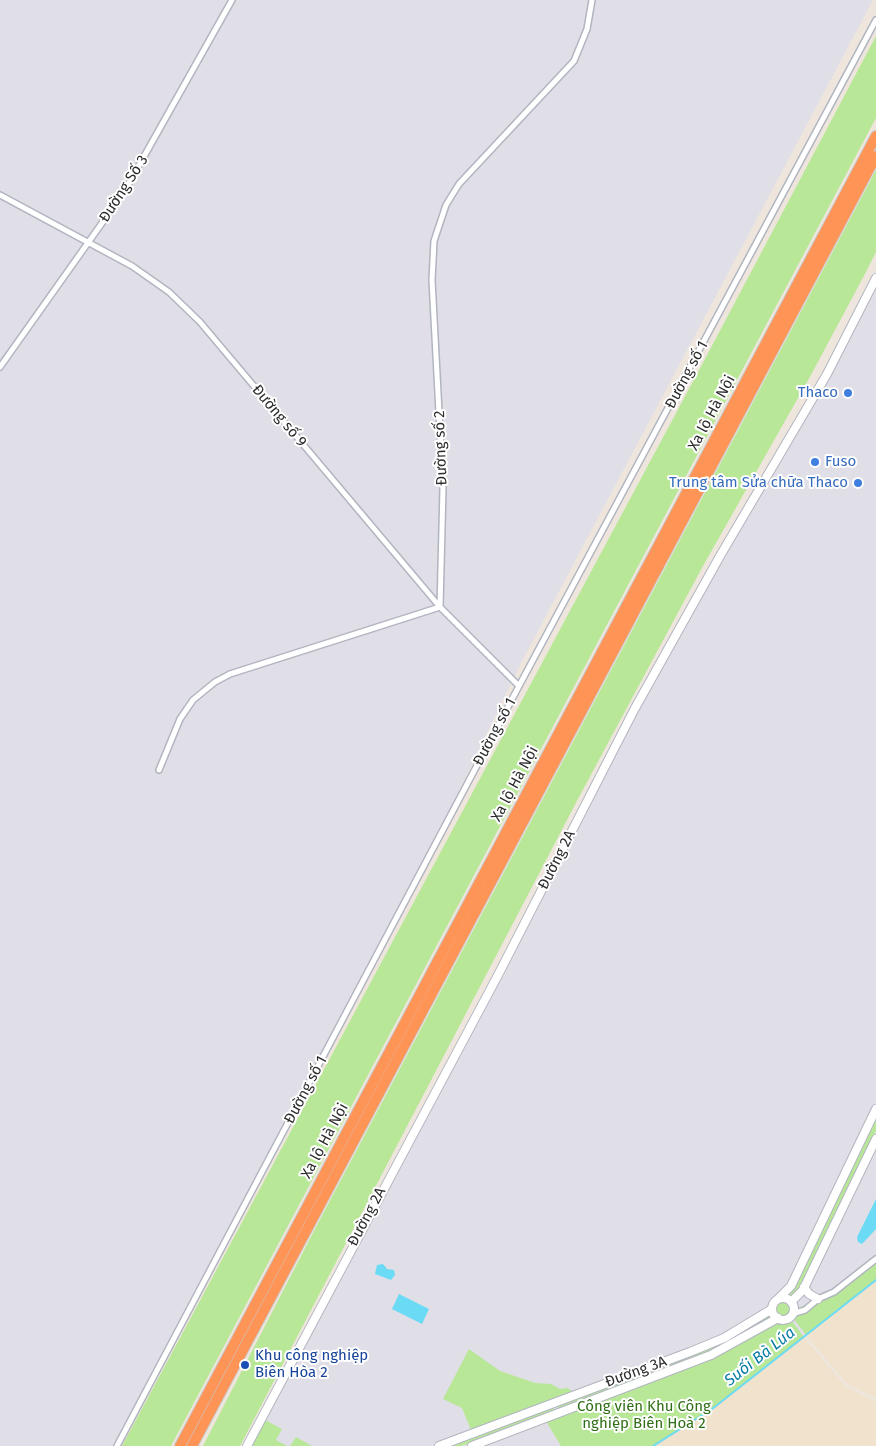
<!DOCTYPE html>
<html>
<head>
<meta charset="utf-8">
<style>
  body { margin:0 }
  canvas { display:block; background:#eee6dd }
</style>
</head>
<body>
<canvas width="876" height="1446"></canvas>
<script>
const g = document.querySelector('canvas').getContext('2d');
g.lineJoin = 'round';
function fillPath(path, color) {
  g.fillStyle = color;
  g.fill(path, 'evenodd');
}
function toPath(rows) {
  const path = new Path2D();
  for (const r of rows) {
    if (r.length === 3) {
      path.moveTo(r[0] + r[2], r[1]);
      path.arc(r[0], r[1], r[2], 0, 2 * Math.PI);
      continue;
    }
    path.moveTo(r[0], r[1]);
    for (let i = 2; i < r.length; i += 2) path.lineTo(r[i], r[i + 1]);
  }
  return path;
}
function stroke(path, color, width, dash) {
  g.strokeStyle = color;
  g.lineWidth = width;
  g.lineCap = dash ? 'butt' : 'round';
  g.setLineDash(dash || []);
  g.stroke(path);
}
function drawText(font, color, halo, rows, align = 'center') {
  g.font = font + ' "Fira Sans",sans-serif';
  g.lineWidth = 4;
  g.setLineDash([]);
  g.textBaseline = 'middle';
  g.strokeStyle = halo;
  g.fillStyle = color;
  for (const [text, x, y, turn = 0] of rows) {
    g.save();
    g.translate(x, y);
    g.rotate((+turn || 0) * Math.PI / 180);
    g.textAlign = isNaN(turn) ? turn : align;
    if (halo) g.strokeText(text, 0, 0);
    g.fillText(text, 0, 0);
    g.restore();
  }
}
fillPath(toPath([
  [0,0,873,0,523,659,424,863,115,1446,0,1446],
  [876,286,876,1280,804,1337,791,1320,711,1359,546,1421,561,1446,251,1446,501,977,618,746,724,557,831,375]
]), '#e0dee6');
fillPath(toPath([
  [876,1280,876,1398,848,1385,806,1335],
  [804,1337,846,1387,876,1402,876,1446,653,1446,712,1409]
]), '#f0e2cc');
fillPath(toPath([
  [876,36,876,118,171,1446,122,1446,697,374],
  [876,170,876,252,866,272,811,375,703,566,579,797,240,1446,203,1446,316,1227],
  [876,1118,876,1131,799,1288,791,1297,787,1295,795,1287],
  [876,1262,876,1280,806,1335,793,1318,797,1308,835,1295],
  [783,1309,7],
  [770,1315,771,1318,710,1352,558,1409,557,1405,725,1341],
  [791,1320,804,1337,712,1409,653,1446,561,1446,546,1421,711,1359,778,1322],
  [469,1349,500,1371,535,1383,551,1384,560,1389,567,1388,572,1391,471,1430,462,1408,443,1399],
  [553,1406,554,1410,486,1437,461,1446,450,1446],
  [265,1420,282,1429,276,1440,287,1446,251,1446],
  [296,1437,312,1446,290,1446]
]), '#b8e797');
fillPath(toPath([
  [876,1199,876,1229,862,1244,858,1242,857,1237],
  [383,1264,387,1269,394,1270,395,1275,391,1280,375,1274,377,1265],
  [399,1294,429,1309,422,1324,392,1309]
]), '#6bdbf5');
stroke(toPath([
  [653,1446,712,1409,876,1280]
]), '#6bdbf5', 2);
const street = toPath([
  [0,195,132,266,169,292,200,322,440,607,519,686],
  [0,367,124,192,232,0],
  [159,770,180,719,193,700,215,682,230,674,440,607,443,488,432,280,434,241,446,205,459,184,574,61,587,29,592,0],
  [792,1314,805,1310,818,1299,834,1292,876,1259],
  [117,1446,519,686,876,20]
]);
const secondary = toPath([
  [804,1287,809,1294,818,1299],
  [783,1309,11],
  [778,1299,791,1286,876,1109],
  [791,1302,803,1290,876,1139],
  [247,1446,497,977,634,710,720,556,827,374,876,278],
  [439,1446,690,1352,724,1338,772,1309],
  [472,1446,711,1355,778,1318]
]);
const highway = toPath([
  [180,1446,876,136],
  [192,1446,876,156]
]);
stroke(street, '#b1b5c0', 8);
stroke(secondary, '#b1b5c0', 10);
stroke(highway, '#c8c8c8', 12);
stroke(street, '#fff', 5);
stroke(secondary, '#fff', 8);
stroke(highway, '#ff9457', 10);
for (const [x, y, r, color] of [
  [848,393,5,"#3f7fe0"],
  [815,462,5,"#3f7fe0"],
  [858,483,5,"#3f7fe0"],
  [245,1365,5,"#1a4fb4"]
]) {
  const dot = new Path2D();
  dot.arc(x, y, r, 0, 2 * Math.PI);
  g.fillStyle = color;
  g.fill(dot);
  stroke(dot, '#fff', 2);
}
drawText('15px', '#2c2c2c', '#fff', [
  ["Đường Số 3",124,189,-57],
  ["Đường số 1",687,375,-62],
  ["Xa lộ Hà Nội",712,413,-62],
  ["Đường số 9",279,416,50],
  ["Đường số 2",441,448,-92],
  ["Đường số 1",495,732,-62],
  ["Xa lộ Hà Nội",515,784,-62],
  ["Đường 2A",557,860,-63],
  ["Đường số 1",306,1090,-62],
  ["Xa lộ Hà Nội",325,1141,-62],
  ["Đường 2A",367,1217,-62],
  ["Đường 3A",636,1372,-20]
]);
drawText('15px', '#366cbe', '#fff', [
  ["Thaco",838,393],
  ["Fuso",825,462,"left"],
  ["Trung tâm Sửa chữa Thaco",848,483]
], 'right');
drawText('15px', '#164399', '#fff', [
  ["Khu công nghiệp",255,1356],
  ["Biên Hòa 2",255,1373]
], 'left');
drawText('15px', '#2f6e16', '#fff', [
  ["Công viên Khu Công",644,1407],
  ["nghiệp Biên Hoà 2",644,1424]
]);
drawText('italic 16px', '#067aa5', '#fff', [
  ["Suối Bà Lúa",760,1357,-38]
]);
</script>
</body>
</html>
